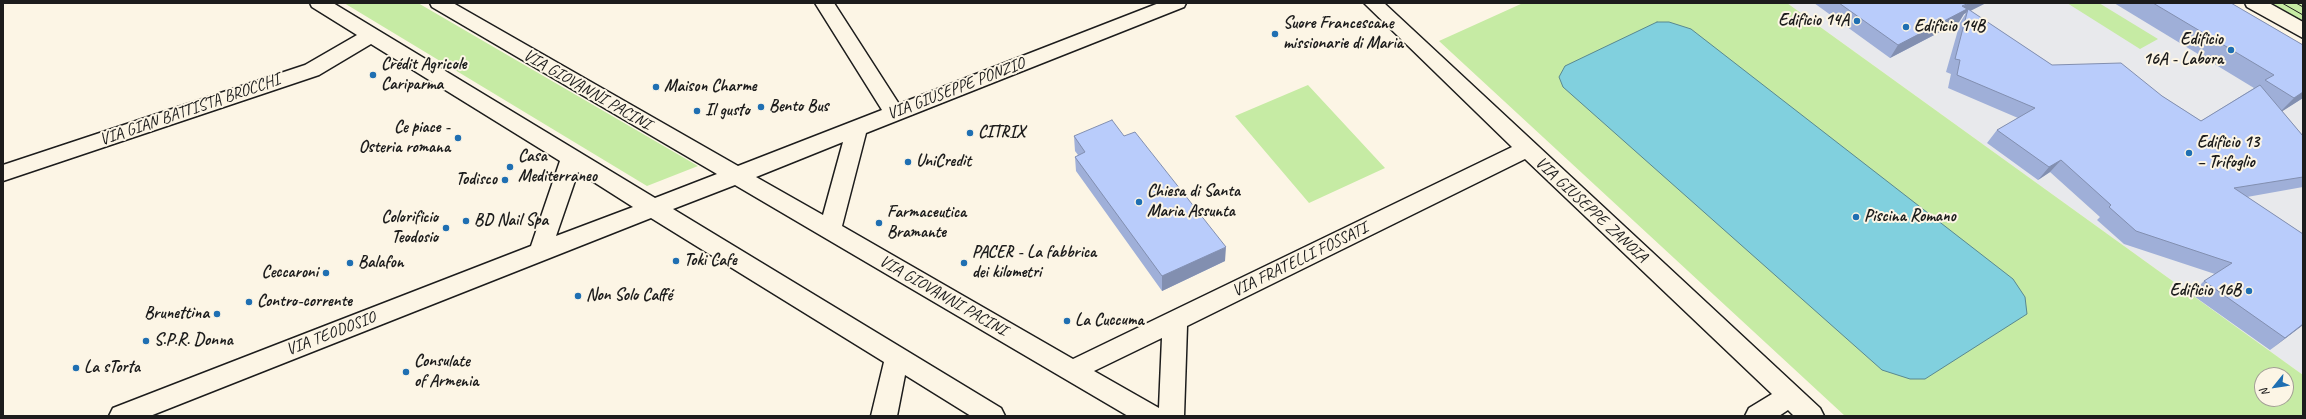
<!DOCTYPE html>
<html>
<head>
<meta charset="utf-8">
<style>
  body { margin:0 }
  #map { position:relative; width:2306px; height:419px; overflow:hidden; background:#fcf5e5; font-family:Caveat,sans-serif }
  canvas { display:block }
  .frame { position:absolute; inset:0; border:4px solid #1c1c1c; pointer-events:none }
  .north { position:absolute; left:2254px; top:367px; width:40px; height:40px; box-sizing:border-box; background:#fcf5e5; border:1px solid #a29e95; border-radius:50%; rotate:240deg; font-size:11px; font-weight:700; line-height:16px; text-align:center; color:#1c1c1c }
  .north::after { content:''; display:block; margin:auto; width:14px; height:18px; background:#1f6fb2; clip-path:polygon(50% 0,100% 100%,50% 72%,0 100%) }
</style>
</head>
<body>
<div id="map">
<canvas width="2306" height="419"></canvas>
<div class="frame"></div>
<div class="north">N</div>
</div>
<script>
const g = document.querySelector('canvas').getContext('2d');
g.lineJoin = 'round';
function fillPath(path, color) {
  g.fillStyle = color;
  g.fill(path, 'evenodd');
}
function toPath(rows) {
  const path = new Path2D();
  for (const r of rows) {
    path.moveTo(r[0], r[1]);
    for (let i = 2; i < r.length; i += 2) path.lineTo(r[i], r[i + 1]);
  }
  return path;
}
function stroke(path, color, width, dash) {
  g.strokeStyle = color;
  g.lineWidth = width;
  g.lineCap = dash ? 'butt' : 'round';
  g.setLineDash(dash || []);
  g.stroke(path);
}
function drawText(font, color, halo, rows, align = 'center') {
  g.font = font + ' Caveat,sans-serif';
  g.lineWidth = 4;
  g.setLineDash([]);
  g.textBaseline = 'middle';
  g.strokeStyle = halo;
  g.fillStyle = color;
  for (const [text, x, y, turn = 0] of rows) {
    g.save();
    g.translate(x, y);
    g.rotate((+turn || 0) * Math.PI / 180);
    g.textAlign = isNaN(turn) ? turn : align;
    if (halo) g.strokeText(text, 0, 0);
    g.fillText(text, 0, 0);
    g.restore();
  }
}
fillPath(toPath([
  [1787,3,2209,3,2303,58,2303,375]
]), '#e8e9ec');
fillPath(toPath([
  [344,3,418,3,698,166,647,186],
  [1523,3,1787,3,2303,375,2303,416,1845,416,1439,41],
  [2262,375,2286,375,2286,399,2262,399],
  [2067,3,2099,3,2158,39,2140,49],
  [2264,3,2303,3,2303,25],
  [1308,85,1385,168,1309,203,1235,116]
]), '#c6eba4');
const water = toPath([
  [1657,22,1669,22,1691,29,2013,279,2025,297,2027,314,1925,379,1910,379,1882,370,1563,87,1559,77,1565,66,1657,22]
]);
fillPath(water, '#81d0de');
stroke(water, '#598890', 1);
const minor = toPath([
  [310,3,333,3,655,198,717,174,432,7,430,3,453,3,738,166,882,110,815,3,834,3,899,104,1159,3,1186,3,1184,7,866,133,842,226,1073,359,1512,147,1364,3,1384,3,1820,408,1824,416,1794,416,1788,410,1779,416,1745,416,1749,408,1772,394,1525,159,1187,326,1184,416,1128,416,735,185,673,209,1001,408,1005,416,971,416,905,375,897,416,871,416,884,362,651,218,150,416,109,416,113,408,531,246,560,161,371,44,319,75,3,181,3,165,305,65,357,35,312,7,310,3],
  [843,142,823,215,756,177,843,142],
  [578,172,633,207,556,236,578,172],
  [1162,338,1159,408,1094,371,1162,338],
  [2245,3,2269,3,2303,22,2303,38,2247,7,2245,3]
]);
stroke(minor, '#1c1c1c', 3);
fillPath(minor, '#fcf5e5');
stroke(toPath([
  [2282,3,2303,15],
  [2296,3,2303,7]
]), '#1c1c1c', 1);
fillPath(toPath([
  [1814,3,1986,3,1970,11,2052,65,2162,96,2201,121,2254,88,2114,3,2231,3,2303,45,2303,98,2282,111,2303,136,2303,187,2247,197,2303,234,2303,325,2270,350,2191,294,2204,281,2215,274,2124,244,2097,220,2100,217,2050,172,2038,180,1987,143,1997,130,2018,118,1948,88,1951,74,1946,72,1960,23,1966,13,1964,14,1959,22,1890,58],
  [1074,136,1124,136,1225,261,1162,291,1076,171,1075,157,1078,155,1075,151]
]), '#9fafd8');
fillPath(toPath([
  [1969,3,1986,3,1968,12,1968,9,1966,13,1964,14,1959,22,1890,58,1898,45],
  [2303,92,2303,98,2278,114,2294,98],
  [2061,160,2050,172,2038,180,2049,167],
  [1226,247,1225,261,1162,291,1162,276],
  [2303,324,2303,325,2270,350,2285,338]
]), '#828fb0');
const building = toPath([
  [1839,3,1969,3,1962,6,1967,9,1898,45,1839,3],
  [2153,3,2231,3,2303,45,2303,92,2294,98,2265,80,2274,75,2153,3],
  [1968,9,2052,65,2121,63,2162,96,2201,121,2260,85,2303,136,2303,177,2234,188,2303,234,2303,324,2285,338,2204,281,2232,263,2136,231,2109,207,2111,205,2061,160,2049,167,1997,130,2035,108,1957,75,1960,60,1955,59,1968,9],
  [1112,120,1124,136,1135,132,1226,247,1162,276,1075,157,1085,152,1074,136,1112,120]
]);
fillPath(building, '#b9ccfb');
stroke(building, '#828fb0', 1);
for (const [x, y, r, color] of [
  [1857,21,4,"#1f6fb2"],
  [1906,27,4,"#1f6fb2"],
  [1275,34,4,"#1f6fb2"],
  [2231,50,4,"#1f6fb2"],
  [373,75,4,"#1f6fb2"],
  [656,87,4,"#1f6fb2"],
  [761,107,4,"#1f6fb2"],
  [697,111,4,"#1f6fb2"],
  [970,133,4,"#1f6fb2"],
  [458,138,4,"#1f6fb2"],
  [2189,153,4,"#1f6fb2"],
  [908,162,4,"#1f6fb2"],
  [510,167,4,"#1f6fb2"],
  [505,180,4,"#1f6fb2"],
  [1139,202,4,"#1f6fb2"],
  [1856,217,4,"#1f6fb2"],
  [466,221,4,"#1f6fb2"],
  [879,223,4,"#1f6fb2"],
  [446,228,4,"#1f6fb2"],
  [676,261,4,"#1f6fb2"],
  [350,263,4,"#1f6fb2"],
  [964,263,4,"#1f6fb2"],
  [326,273,4,"#1f6fb2"],
  [2249,291,4,"#1f6fb2"],
  [578,296,4,"#1f6fb2"],
  [249,302,4,"#1f6fb2"],
  [217,314,4,"#1f6fb2"],
  [1067,321,4,"#1f6fb2"],
  [146,341,4,"#1f6fb2"],
  [76,368,4,"#1f6fb2"],
  [406,372,4,"#1f6fb2"]
]) {
  const dot = new Path2D();
  dot.arc(x, y, r, 0, 2 * Math.PI);
  g.fillStyle = color;
  g.fill(dot);
  stroke(dot, '#fcf5e5', 1.5);
}
drawText('bold 17px', '#1c1c1c', '#fcf5e5', [
  ["Edificio 14A",1849,21,"right"],
  ["Suore Francescane",1283,24],
  ["missionarie di Maria",1283,44],
  ["Edificio 14B",1914,27],
  ["Edificio",2223,40,"right"],
  ["16A - Labora",2223,60,"right"],
  ["Crédit Agricole",381,65],
  ["Cariparma",381,85],
  ["Maison Charme",664,87],
  ["Bento Bus",769,107],
  ["Il gusto",705,111],
  ["Ce piace -",450,128,"right"],
  ["Osteria romana",450,148,"right"],
  ["CITRIX",978,133],
  ["Edificio 13",2197,143],
  ["– Trifoglio",2197,163],
  ["Casa",518,157],
  ["Mediterraneo",518,177],
  ["UniCredit",916,162],
  ["Todisco",497,180,"right"],
  ["Chiesa di Santa",1147,192],
  ["Maria Assunta",1147,212],
  ["Farmaceutica",887,213],
  ["Bramante",887,233],
  ["Piscina Romano",1864,217],
  ["Colorificio",438,218,"right"],
  ["Teodosio",438,238,"right"],
  ["BD Nail Spa",474,221],
  ["PACER - La fabbrica",972,253],
  ["dei kilometri",972,273],
  ["Toki Cafe",684,261],
  ["Balafon",358,263],
  ["Ceccaroni",318,273,"right"],
  ["Edificio 16B",2241,291,"right"],
  ["Non Solo Caffé",586,296],
  ["Contro-corrente",257,302],
  ["Brunettina",209,314,"right"],
  ["La Cuccuma",1075,321],
  ["S.P.R. Donna",154,341],
  ["Consulate",414,362],
  ["of Armenia",414,382],
  ["La sTorta",84,368]
], 'left');
drawText('17px', '#1c1c1c', '#fcf5e5', [
  ["VIA GIUSEPPE PONZIO",956,89,-21],
  ["VIA GIOVANNI PACINI",587,90,30],
  ["VIA GIAN BATTISTA BROCCHI",190,110,-19],
  ["VIA GIUSEPPE ZANOIA",1591,210,43],
  ["VIA FRATELLI FOSSATI",1300,260,-26],
  ["VIA GIOVANNI PACINI",943,296,30],
  ["VIA TEODOSIO",331,334,-21]
]);
</script>
</body>
</html>
